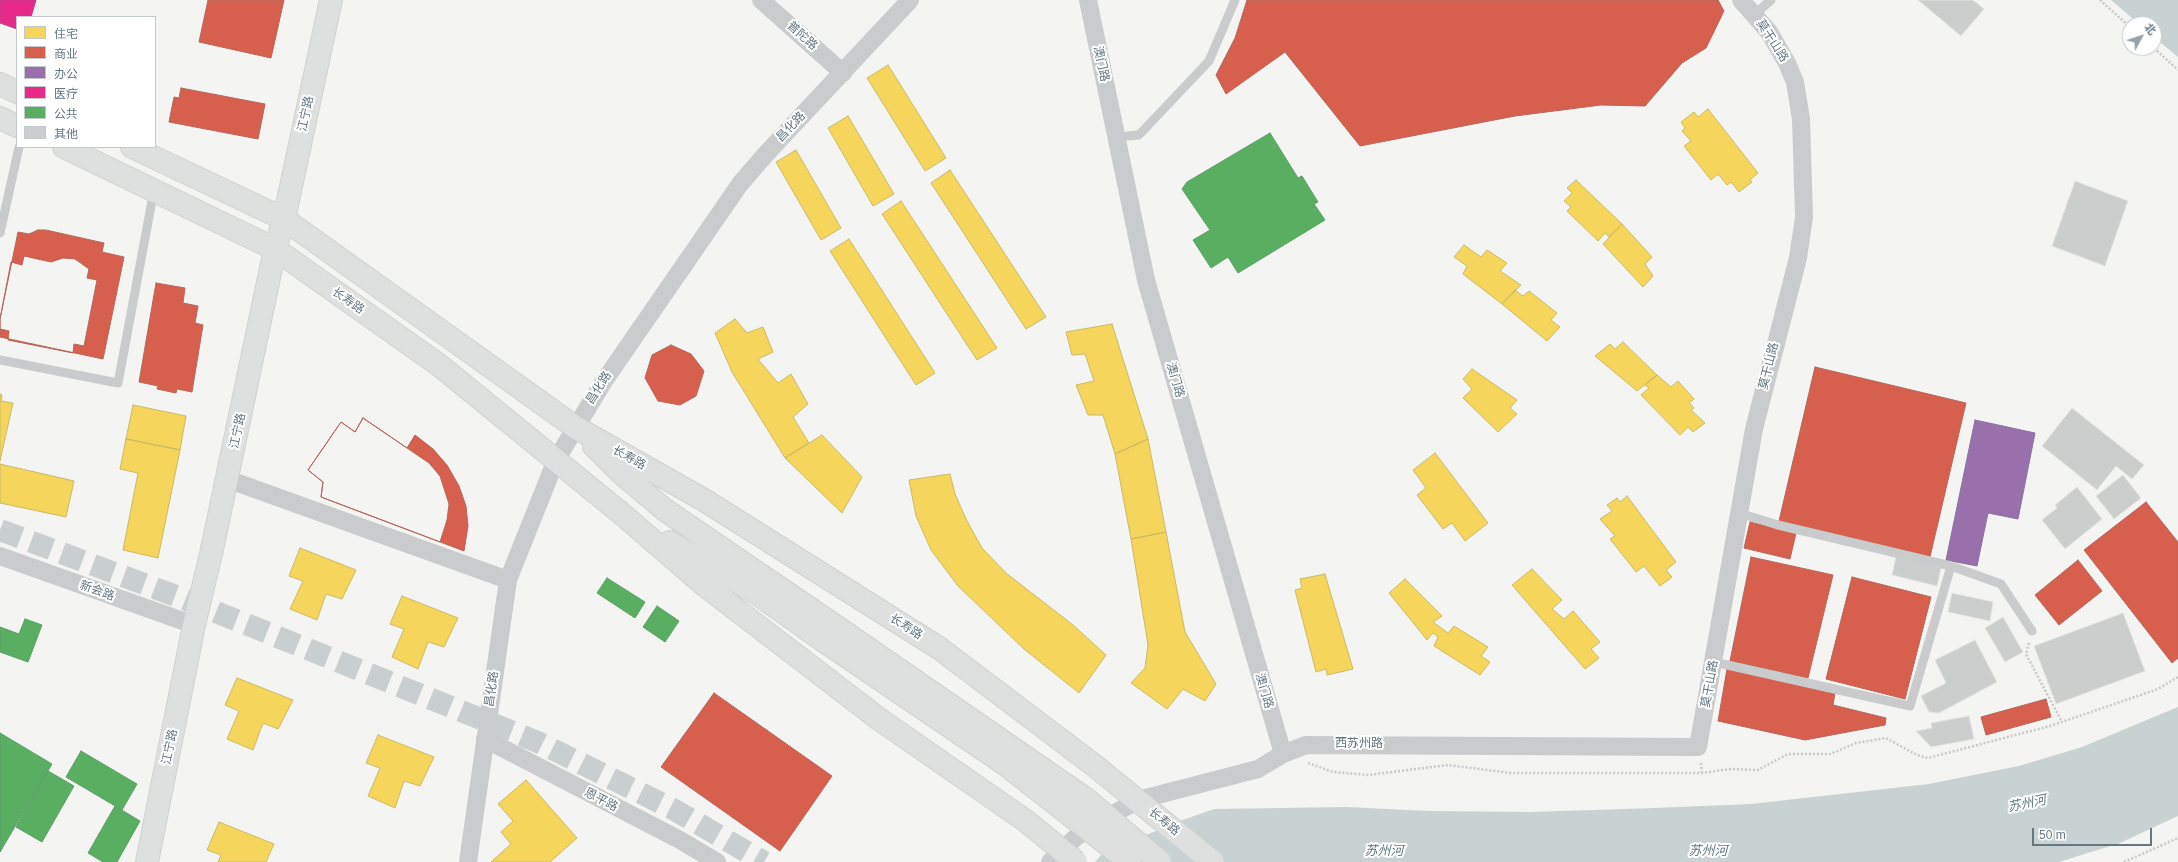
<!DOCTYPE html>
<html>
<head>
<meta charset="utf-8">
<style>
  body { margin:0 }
  #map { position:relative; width:2178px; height:862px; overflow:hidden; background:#f4f4f2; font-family:Arial,"Noto Sans SC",sans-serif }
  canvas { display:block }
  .legend { position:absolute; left:16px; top:16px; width:140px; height:132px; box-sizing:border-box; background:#fff; border:1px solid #c1c9cd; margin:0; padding:5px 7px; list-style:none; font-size:12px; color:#647782 }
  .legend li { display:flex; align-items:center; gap:8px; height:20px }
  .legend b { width:20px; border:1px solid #c1c9cd }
  .north { position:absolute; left:2122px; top:16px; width:40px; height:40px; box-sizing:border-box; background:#fff; border:1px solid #c1c9cd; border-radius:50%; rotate:50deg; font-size:11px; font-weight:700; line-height:16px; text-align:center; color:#647782 }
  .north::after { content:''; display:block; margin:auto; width:14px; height:18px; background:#96a3a9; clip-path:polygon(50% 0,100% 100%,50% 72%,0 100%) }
  .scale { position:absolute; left:2032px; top:828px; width:120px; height:18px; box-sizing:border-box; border:2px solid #647782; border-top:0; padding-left:5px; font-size:12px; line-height:14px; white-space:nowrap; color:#647782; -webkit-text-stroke:3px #fff; paint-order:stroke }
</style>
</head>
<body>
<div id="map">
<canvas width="2178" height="862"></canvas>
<ul class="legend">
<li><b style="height:11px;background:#f6d55c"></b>住宅</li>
<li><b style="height:11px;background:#d6604d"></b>商业</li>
<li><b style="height:11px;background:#9970ab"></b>办公</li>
<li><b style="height:11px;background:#e7298a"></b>医疗</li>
<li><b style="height:11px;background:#5aae61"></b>公共</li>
<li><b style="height:11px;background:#cccecd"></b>其他</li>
</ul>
<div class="north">北</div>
<div class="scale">50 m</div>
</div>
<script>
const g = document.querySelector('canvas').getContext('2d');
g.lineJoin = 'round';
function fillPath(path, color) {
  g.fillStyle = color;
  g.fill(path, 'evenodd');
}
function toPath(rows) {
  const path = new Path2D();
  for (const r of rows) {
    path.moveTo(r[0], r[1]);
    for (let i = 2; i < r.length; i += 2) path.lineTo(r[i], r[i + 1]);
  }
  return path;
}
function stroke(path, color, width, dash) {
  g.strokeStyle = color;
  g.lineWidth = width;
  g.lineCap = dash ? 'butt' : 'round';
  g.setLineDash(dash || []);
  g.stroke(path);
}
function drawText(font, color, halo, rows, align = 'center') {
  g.font = font + ' Arial,"Noto Sans SC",sans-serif';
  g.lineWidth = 4;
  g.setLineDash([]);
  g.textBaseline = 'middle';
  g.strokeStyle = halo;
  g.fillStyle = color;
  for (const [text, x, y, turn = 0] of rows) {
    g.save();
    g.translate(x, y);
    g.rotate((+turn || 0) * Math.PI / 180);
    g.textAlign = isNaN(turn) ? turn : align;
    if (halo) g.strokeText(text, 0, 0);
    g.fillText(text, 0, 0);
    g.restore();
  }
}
fillPath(toPath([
  [2111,0,2178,0,2178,57,2154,37,2154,24,2139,24],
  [2178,707,2178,816,2120,843,2059,862,1095,862,1103,853,1180,821,1214,809,1347,807,1429,811,1531,812,1654,808,1751,804,1929,784,2019,766,2082,747]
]), '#c8d2d3');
const homes = toPath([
  [888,65,946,158,925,171,867,78,888,65],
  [1708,109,1758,173,1750,180,1752,182,1739,192,1731,182,1727,185,1718,174,1711,180,1684,146,1691,141,1682,131,1685,128,1681,122,1694,112,1698,117,1708,109],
  [848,116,894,194,873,206,828,128,848,116],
  [796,150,841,228,821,240,776,162,796,150],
  [950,170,1046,317,1026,329,931,183,950,170],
  [1576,180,1622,224,1609,237,1605,233,1598,241,1567,211,1571,207,1564,201,1572,193,1567,188,1576,180],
  [901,201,997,348,977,360,882,214,901,201],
  [1622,224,1652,257,1645,264,1653,276,1643,287,1603,244,1622,224],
  [849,239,935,373,916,385,830,251,849,239],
  [1464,245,1481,257,1487,250,1507,263,1500,271,1521,285,1502,304,1463,274,1467,266,1454,257,1464,245],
  [1515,290,1523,296,1529,291,1557,313,1551,320,1560,327,1547,341,1502,304,1515,290],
  [735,319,747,333,763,327,773,352,758,359,778,383,791,374,808,404,793,417,809,443,785,458,732,372,715,333,735,319],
  [1112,324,1148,439,1115,454,1103,415,1088,415,1076,385,1094,381,1085,354,1072,355,1066,332,1112,324],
  [1623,342,1657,375,1637,391,1595,356,1610,344,1615,349,1623,342],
  [1472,369,1517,400,1510,408,1517,414,1498,432,1463,398,1472,389,1463,379,1472,369],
  [1657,375,1671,387,1678,381,1694,399,1689,403,1694,408,1691,410,1705,423,1693,432,1688,427,1680,435,1641,395,1649,388,1645,385,1657,375],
  [0,394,2,395,1,401,13,403,0,461,0,394],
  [133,405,186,416,180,450,126,439,133,405],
  [822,435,862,477,842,513,785,458,822,435],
  [126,439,180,450,158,558,123,550,138,473,120,469,126,439],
  [1148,439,1166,532,1131,539,1115,454,1148,439],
  [1435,453,1488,523,1465,541,1452,523,1443,529,1417,495,1426,488,1413,470,1435,453],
  [0,464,74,481,66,517,0,503,0,464],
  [950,474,955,494,967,521,982,548,1006,573,1073,625,1106,655,1079,693,1024,649,958,586,931,550,916,516,909,480,950,474],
  [1627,496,1676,562,1666,570,1672,577,1660,586,1644,566,1636,572,1610,539,1615,536,1600,519,1612,511,1607,505,1617,498,1620,502,1627,496],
  [1166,532,1185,632,1216,684,1205,701,1183,689,1167,709,1131,683,1145,668,1148,645,1131,539,1166,532],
  [300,548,356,570,342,599,326,594,317,620,290,609,303,581,289,576,300,548],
  [1532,569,1562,600,1552,609,1564,619,1573,611,1600,642,1591,649,1599,658,1585,669,1512,585,1532,569],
  [1325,574,1353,669,1327,675,1326,669,1316,672,1295,590,1302,588,1300,579,1325,574],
  [1405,579,1442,616,1433,622,1448,633,1454,626,1488,647,1481,656,1490,662,1480,675,1434,646,1438,637,1433,633,1427,640,1389,593,1405,579],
  [402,596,458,618,444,647,428,642,418,669,392,657,404,629,390,624,402,596],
  [237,678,293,700,278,729,263,723,253,750,227,739,239,711,225,705,237,678],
  [378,735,434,757,420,786,404,781,395,808,368,796,380,768,366,763,378,735],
  [526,780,577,838,550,862,491,862,511,844,501,832,513,821,498,804,526,780],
  [219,822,274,844,266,862,218,862,221,855,207,850,219,822]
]);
fillPath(homes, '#f6d55c');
stroke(homes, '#cab967', 1);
const shops = toPath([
  [208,0,284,0,271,58,199,42,208,0],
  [1247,0,1718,0,1724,11,1706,48,1682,63,1645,106,1601,105,1515,116,1360,146,1285,52,1226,94,1216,75,1235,38,1247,0],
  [181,88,265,104,258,139,169,122,174,97,179,98,181,88],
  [38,230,46,230,104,243,102,252,124,257,103,359,0,337,0,319,18,232,29,234,38,230],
  [24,256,51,262,63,258,75,259,89,269,87,278,97,280,84,346,74,344,73,353,8,340,9,331,0,329,0,319,11,262,22,265,24,256],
  [156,283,185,288,183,303,198,306,195,323,203,325,192,392,177,389,176,393,157,389,158,386,139,382,156,283],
  [671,345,691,354,704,371,696,396,680,405,658,401,645,378,652,355,671,345],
  [1815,367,1966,403,1930,557,1779,521,1815,367],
  [363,418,429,463,440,476,449,504,447,520,440,542,321,497,323,482,308,470,341,422,355,432,363,418],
  [363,418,407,448,415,435,433,449,447,465,459,486,466,506,468,526,464,551,321,497,323,482,308,470,341,422,355,432,363,418],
  [2146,502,2178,542,2178,658,2172,663,2084,550,2146,502],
  [1750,522,1796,533,1790,559,1744,548,1750,522],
  [1751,557,1833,575,1808,678,1730,661,1751,557],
  [2078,560,2102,591,2059,625,2035,595,2078,560],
  [1852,577,1931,597,1905,699,1826,679,1852,577],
  [1727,669,1835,693,1833,705,1886,718,1885,725,1805,740,1718,721,1727,669],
  [714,693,832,776,780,851,661,767,714,693],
  [2046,699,2051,717,1986,735,1981,717,2046,699]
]);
fillPath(shops, '#d6604d');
stroke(shops, '#b4675d', 1);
const offices = toPath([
  [1975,420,2035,433,2018,519,1988,513,1977,566,1946,560,1975,420]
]);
fillPath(offices, '#9970ab');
stroke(offices, '#89729f', 1);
const health = toPath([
  [0,0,36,0,31,17,17,17,17,29,0,23,0,0]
]);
fillPath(health, '#e7298a');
stroke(health, '#c04088', 1);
const public = toPath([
  [1270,133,1298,178,1302,176,1318,202,1314,204,1325,220,1238,273,1228,257,1211,268,1193,240,1210,230,1182,189,1187,182,1270,133],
  [607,578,645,602,635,618,597,593,607,578],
  [657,606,679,621,665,642,643,627,657,606],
  [25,619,42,625,28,662,0,652,0,627,19,634,25,619],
  [0,733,52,764,0,852,0,733],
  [81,751,137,784,122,810,66,777,81,751],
  [48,771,74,786,42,842,16,827,48,771],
  [115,806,140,821,117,862,103,862,88,853,115,806]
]);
fillPath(public, '#5aae61');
stroke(public, '#5d9e6b', 1);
const building = toPath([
  [1918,0,1973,0,1984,9,1961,36,1918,0],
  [2075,181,2128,201,2105,266,2052,246,2075,181],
  [2072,408,2144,465,2132,479,2116,466,2097,490,2042,446,2072,408],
  [2123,475,2141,498,2114,519,2096,496,2123,475],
  [2077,487,2102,519,2065,549,2042,520,2057,508,2055,505,2077,487],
  [1896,557,1941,568,1937,586,1892,575,1896,557],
  [1952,593,1993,602,1990,621,1948,612,1952,593],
  [2123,613,2145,671,2056,704,2034,646,2123,613],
  [2003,617,2023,652,2005,662,1985,628,2003,617],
  [1975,640,1997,682,1939,713,1929,712,1921,696,1946,683,1935,660,1975,640],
  [1969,716,1974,739,1931,747,1916,731,1932,728,1931,723,1969,716]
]);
fillPath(building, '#cccecd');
stroke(building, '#e3e3e2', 1);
stroke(toPath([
  [0,530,184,599,540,743,673,809,764,862]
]), '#c9ced0', 22, [22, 11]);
const secondary = toPath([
  [147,862,194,625,211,554,275,249,284,219,331,0]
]);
const primary = toPath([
  [0,84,17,92],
  [0,118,17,126],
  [64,147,275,249,439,365,622,514,703,584,879,719],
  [132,147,284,219,575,427,704,500,939,648],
  [594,446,621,473,665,510,831,623],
  [670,542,756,593,821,639]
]);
stroke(secondary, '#d0d2d2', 24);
stroke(primary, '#d0d0d0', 24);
stroke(toPath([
  [2100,0,2130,27],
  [2154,48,2178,70],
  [2029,643,2026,654,2062,722],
  [1308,763,1333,772,1369,775,1448,765,1511,773,1702,773,1730,769,1758,770,1788,754,1830,754,1856,743,1886,738,1917,755,1928,758,2050,726,2158,689,2178,677],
  [1701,763,1702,773],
  [2124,862,2178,838]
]), '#c8c9c9', 2.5, [2, 2]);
stroke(toPath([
  [1755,14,1771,0],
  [1117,137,1139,135,1209,61,1235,0],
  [0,233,19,147],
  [0,360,118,383,154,190],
  [1739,513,1778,525,1951,566,2001,584,2032,631],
  [1714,662,1910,706,1951,566]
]), '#cacbcc', 9);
stroke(toPath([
  [761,0,843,73],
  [1088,0,1146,280,1283,754],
  [227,479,508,580],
  [0,556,194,625],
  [485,739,680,840,717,862],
  [468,862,508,580,556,460,604,381,740,184,765,155,910,0],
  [1050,862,1075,838,1089,828,1120,810,1142,799,1258,769,1283,754,1306,745,1698,747,1754,429,1798,258,1804,217,1801,119,1795,82,1787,63,1769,32,1741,0]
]), '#cacbcc', 18);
stroke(secondary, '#dedfdf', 22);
stroke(primary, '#dedfdf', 22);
const primaryBridge = toPath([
  [831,623,1086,799,1160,862],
  [821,639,1005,764,1130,862],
  [939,648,1095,766,1213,862],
  [879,719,1026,821,1076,862]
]);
stroke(primaryBridge, '#d0d0d0', 24, []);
stroke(primaryBridge, '#dedfdf', 22);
drawText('12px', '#647782', '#fff', [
  ["普陀路",802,36,42],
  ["莫干山路",1772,41,57],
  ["澳门路",1101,64,78],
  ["江宁路",306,114,-78],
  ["昌化路",791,127,-46],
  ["长寿路",348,301,35],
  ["莫干山路",1769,366,-76],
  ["澳门路",1175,380,74],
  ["昌化路",599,388,-57],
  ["江宁路",238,431,-78],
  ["长寿路",629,458,29],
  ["新会路",97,591,20],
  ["长寿路",906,627,32],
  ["莫干山路",1710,684,-80],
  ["昌化路",492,689,-82],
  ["澳门路",1264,691,74],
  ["西苏州路",1359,744],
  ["江宁路",170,747,-79],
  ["恩平路",601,800,27],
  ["长寿路",1164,822,39]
]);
drawText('italic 13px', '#5f787f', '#fff', [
  ["苏州河",2027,804,-12],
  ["苏州河",1384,851],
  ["苏州河",1708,851]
]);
</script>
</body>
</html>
